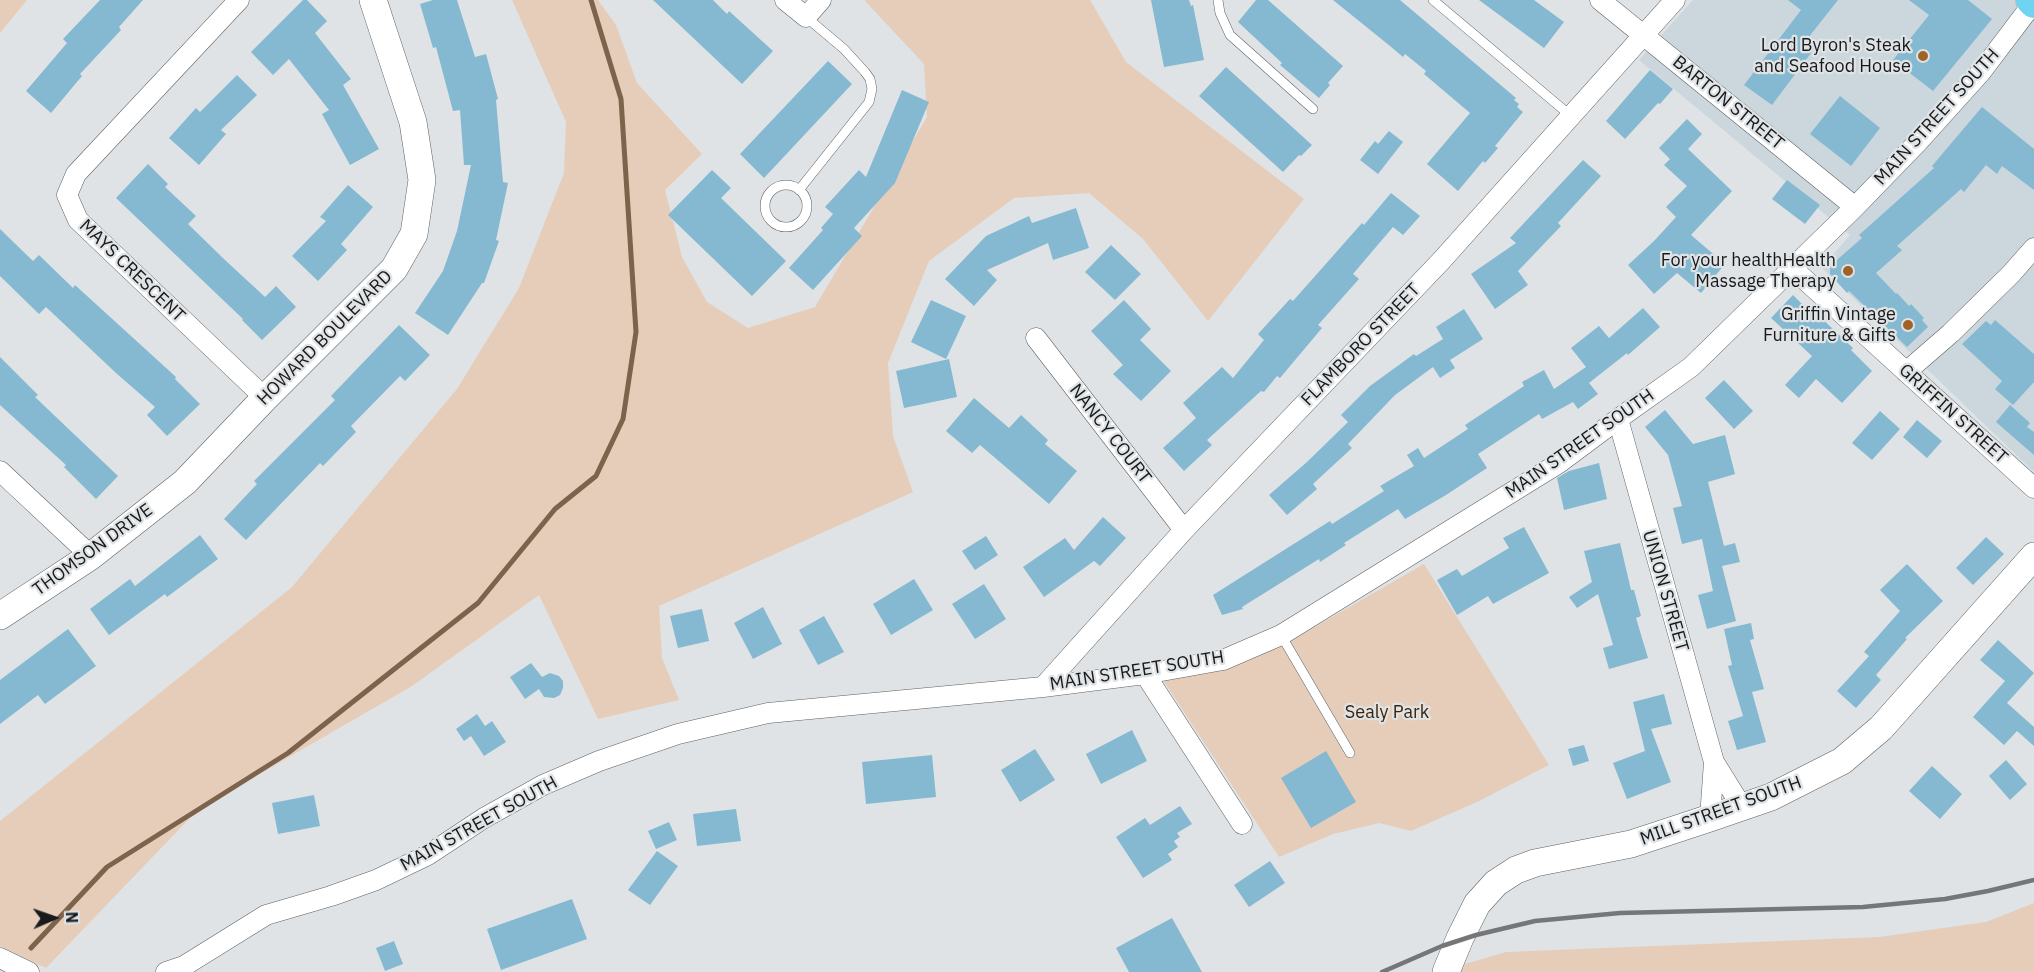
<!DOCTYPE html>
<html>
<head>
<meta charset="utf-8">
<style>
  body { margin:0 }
  #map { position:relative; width:2034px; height:972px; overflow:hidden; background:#dfe3e5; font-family:"IBM Plex Sans",sans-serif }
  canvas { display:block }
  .north { position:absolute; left:24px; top:888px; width:60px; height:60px; -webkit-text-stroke:4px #dfe3e5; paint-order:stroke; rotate:88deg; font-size:16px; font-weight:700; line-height:24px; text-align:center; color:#18191a }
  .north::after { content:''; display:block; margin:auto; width:21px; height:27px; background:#18191a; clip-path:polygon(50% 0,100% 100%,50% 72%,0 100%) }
</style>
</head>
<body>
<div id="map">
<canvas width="2034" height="972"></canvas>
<div class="north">N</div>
</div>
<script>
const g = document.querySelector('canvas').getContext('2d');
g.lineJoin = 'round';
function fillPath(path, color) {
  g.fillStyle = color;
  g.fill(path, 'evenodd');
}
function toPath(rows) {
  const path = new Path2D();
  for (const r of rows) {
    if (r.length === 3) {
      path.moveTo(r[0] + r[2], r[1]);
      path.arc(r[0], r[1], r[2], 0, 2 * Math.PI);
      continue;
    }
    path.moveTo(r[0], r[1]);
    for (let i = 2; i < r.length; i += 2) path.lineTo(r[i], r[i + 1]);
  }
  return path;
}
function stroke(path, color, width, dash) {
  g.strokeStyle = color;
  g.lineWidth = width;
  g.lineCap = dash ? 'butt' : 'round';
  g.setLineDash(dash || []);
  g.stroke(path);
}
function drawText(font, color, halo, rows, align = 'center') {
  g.font = font + ' "IBM Plex Sans",sans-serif';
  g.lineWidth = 4.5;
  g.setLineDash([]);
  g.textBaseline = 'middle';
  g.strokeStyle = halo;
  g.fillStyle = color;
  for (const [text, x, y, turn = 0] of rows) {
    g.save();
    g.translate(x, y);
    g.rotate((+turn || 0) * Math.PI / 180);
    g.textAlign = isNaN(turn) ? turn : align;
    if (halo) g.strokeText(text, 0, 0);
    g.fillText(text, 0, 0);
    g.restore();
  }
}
fillPath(toPath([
  [1693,0,2034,0,2034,472,1822,268,1850,235,1639,60]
]), '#cbd7dd');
fillPath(toPath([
  [0,0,27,0,0,33],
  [512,0,598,0,616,25,637,83,702,154,665,190,682,257,707,302,748,328,815,307,927,117,924,64,865,1,866,0,1090,0,1126,62,1304,199,1208,321,1143,239,1089,193,1014,198,929,261,888,363,893,436,913,492,659,606,662,658,679,700,598,719,539,595,412,686,237,787,190,818,46,968,0,946,0,821,292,587,457,389,519,288,564,173,566,122],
  [1424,564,1549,765,1479,801,1411,831,1379,823,1333,834,1279,857,1163,680,1227,668,1292,640],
  [2034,903,2034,972,1461,972,1465,964,1506,952,1879,937,1986,922]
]), '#e6cdb9');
stroke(toPath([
  [31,948,107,867,288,753,478,603,555,509,596,476,623,419,636,332,621,99,591,0]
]), '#7d624c', 5);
fillPath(toPath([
  [100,0,143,0,119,27,121,30,80,74,82,76,51,113,26,91,67,43,63,39],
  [303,0,307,0,327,21,315,33,351,79,343,85,379,149,350,165,322,114,329,110,289,59,273,75,251,52],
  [433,0,457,0,475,57,486,54,498,99,496,100,503,182,508,183,496,240,499,241,484,283,482,283,448,335,415,313,443,271,457,231,471,165,464,165,460,110,453,111,436,47,433,48,420,4],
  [653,0,713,0,727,14,729,11,773,51,742,84],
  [1151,0,1189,0,1191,6,1193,5,1204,60,1164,67],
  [1256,0,1268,0,1343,66,1328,83,1330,85,1319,98,1280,65,1282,63,1238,22],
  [1333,0,1400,0,1516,98,1514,100,1519,104,1517,107,1523,112,1495,146,1498,148,1485,163,1483,161,1458,191,1427,164,1470,113,1424,74,1426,71,1405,54,1403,57,1390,46],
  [1479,0,1534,0,1564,22,1544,48],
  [1788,0,1838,0,1808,38,1817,45,1772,105,1744,85,1801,10],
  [1909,0,1968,0,1992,19,1933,91,1893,60,1929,15],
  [828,61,852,84,764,178,740,154],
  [1226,67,1312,145,1301,156,1299,155,1283,172,1199,96],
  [1650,70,1673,89,1660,104,1658,103,1625,139,1606,121],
  [237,75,257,95,221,130,226,134,199,165,169,138,196,108,200,112],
  [902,90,929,102,895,183,854,228,862,236,813,290,789,268,823,230,821,228,833,214,825,207,859,170,866,177],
  [1840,96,1880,128,1851,166,1810,134],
  [1982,107,2034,149,2034,190,2002,166,1997,174,1986,165,1964,192,1961,189,1897,246,1902,250,1876,273,1896,294,1897,293,1909,306,1911,304,1924,318,1922,320,1928,327,1907,347,1849,291,1847,293,1830,274,1830,266,1862,238,1859,235,1934,168,1932,166],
  [1687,119,1702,134,1688,149,1732,191,1691,235,1725,264,1701,293,1677,273,1654,294,1628,265,1654,241,1676,217,1666,207,1687,186,1664,165,1670,159,1659,148],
  [1389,131,1403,142,1378,174,1360,160,1375,141,1378,144],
  [1583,160,1601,176,1558,223,1561,226,1518,271,1528,285,1495,309,1471,274,1516,243,1510,238],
  [148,164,168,184,165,187,196,216,188,224,225,260,265,297,276,286,296,307,262,340,242,320,243,319,116,198],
  [712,170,731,188,721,198,786,261,752,296,668,215],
  [1787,180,1820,205,1805,224,1772,199],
  [348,185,373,207,341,244,347,250,318,281,292,256,326,221,320,217],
  [1391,193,1420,216,1403,235,1393,227,1353,274,1359,279,1318,325,1322,328,1280,378,1277,376,1264,392,1261,391,1207,440,1212,445,1184,471,1163,448,1196,418,1183,403,1222,367,1233,378,1264,340,1258,334,1290,299,1293,301,1362,223,1364,225],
  [1076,208,1089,248,1053,260,1048,243,987,270,997,280,974,306,945,279,986,236,1029,216,1032,223],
  [0,229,33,261,39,255,73,288,75,285,176,377,175,379,200,404,167,436,147,415,155,407,116,373,46,307,39,314,0,276],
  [1111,245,1141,274,1115,300,1085,272],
  [1793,295,1812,314,1815,312,1853,348,1851,350,1872,371,1842,403,1816,379,1799,398,1785,385,1812,356,1771,318],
  [931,300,966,316,946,359,911,342],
  [1124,300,1151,329,1140,340,1171,371,1141,401,1113,374,1123,365,1091,331],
  [1643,308,1660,327,1628,355,1627,353,1589,383,1598,394,1578,409,1573,402,1542,419,1539,414,1478,454,1487,468,1446,495,1405,519,1398,509,1344,543,1346,545,1320,562,1319,559,1242,607,1243,609,1222,615,1213,595,1330,521,1332,524,1384,491,1380,486,1414,466,1407,455,1418,448,1424,458,1468,429,1465,425,1524,386,1522,382,1544,370,1554,389,1586,367,1571,348,1599,326,1609,338],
  [1464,309,1483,339,1450,360,1455,368,1440,378,1433,367,1395,395,1348,444,1352,448,1313,484,1317,489,1287,515,1269,495,1307,462,1348,422,1341,415,1370,386,1414,354,1416,356,1443,339,1436,327],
  [1995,320,2034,354,2034,382,2013,405,1995,389,2002,381,1962,344,1986,321,1991,325],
  [399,325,430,355,405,381,400,376,351,426,356,432,323,466,320,463,246,540,224,519,257,484,254,481,335,400,331,396],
  [0,357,38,395,35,397,118,476,96,499,64,467,66,465,0,405],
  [949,359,957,397,904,408,896,371],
  [1724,380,1753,411,1734,429,1705,398],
  [974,398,1009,428,1021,415,1048,440,1045,444,1077,471,1049,504,980,445,972,453,946,431],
  [2010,405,2030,423,2027,427,2034,432,2034,455,1996,422],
  [1665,410,1693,444,1725,435,1735,474,1708,482,1724,546,1735,543,1740,562,1722,566,1736,621,1707,629,1698,595,1713,591,1702,539,1682,544,1673,508,1682,506,1668,455,1645,427],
  [1880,411,1900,429,1872,460,1852,443],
  [1917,420,1942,441,1927,458,1903,437],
  [1599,463,1607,499,1564,510,1557,478,1569,471],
  [1103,517,1126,538,1100,566,1094,561,1044,597,1023,567,1065,538,1074,550],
  [1524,527,1549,573,1493,604,1488,596,1457,615,1437,580,1457,569,1462,576,1509,548,1503,538],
  [200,535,218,559,167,597,165,594,109,635,90,609,130,579,135,586],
  [986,536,998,555,975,570,962,551],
  [1986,537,2004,554,1973,585,1956,568],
  [1620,543,1631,590,1634,590,1641,616,1636,618,1648,658,1609,669,1603,648,1613,645,1598,594,1577,608,1569,597,1592,582,1584,551],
  [1907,564,1943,601,1905,638,1907,639,1876,675,1881,680,1856,708,1837,691,1869,656,1864,652,1900,611,1880,590],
  [914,579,933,610,891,635,873,604],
  [984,584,1006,619,975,639,952,604],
  [763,607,782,644,753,659,734,623],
  [702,609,709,641,678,648,670,616],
  [824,616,844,652,818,665,799,630],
  [1751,623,1754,639,1750,640,1764,689,1752,692,1766,742,1737,750,1728,721,1743,716,1728,666,1732,665,1724,629],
  [68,629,96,666,45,704,38,695,0,724,0,680],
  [1998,640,2034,673,2007,703,2034,727,2034,746,2017,731,2004,745,1973,717,2005,681,1980,660],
  [531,663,542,677,550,673,559,676,563,681,563,688,560,695,554,698,544,697,539,689,525,699,510,677],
  [1664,694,1672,724,1651,729,1671,782,1627,799,1613,763,1645,751,1633,702],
  [477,714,485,726,492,721,506,742,484,756,471,736,464,741,456,729],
  [1132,730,1147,761,1101,784,1086,754],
  [1584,745,1589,761,1573,766,1568,749],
  [1035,749,1055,780,1020,802,1001,770],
  [1326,751,1356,802,1311,828,1281,778],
  [932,755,936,797,866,804,862,762],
  [2006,760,2027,784,2010,800,1989,776],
  [1932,766,1962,794,1940,819,1909,791],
  [314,795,320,826,278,834,272,803],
  [1180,806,1192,824,1177,833,1180,837,1174,841,1178,847,1168,854,1172,860,1143,878,1116,837,1145,818,1150,825],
  [736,809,741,841,697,846,693,814],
  [669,822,677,840,656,849,648,831],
  [657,851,678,866,650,905,628,890],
  [1270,861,1285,883,1249,907,1234,885],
  [572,899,587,939,501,970,487,929],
  [1172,918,1202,972,1129,972,1116,948],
  [394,941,403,964,385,971,376,948]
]), '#84b9d1');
const lane = toPath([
  [1218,0,1220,13,1230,35,1313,109],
  [1433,0,1571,116],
  [786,206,21],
  [799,190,869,102,872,89,870,79,865,72,844,49,806,17],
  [1281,635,1350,753]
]);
const street = toPath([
  [239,0,76,174,67,195,78,220,265,398],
  [785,0,806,17,821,0],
  [1600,0,1855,207],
  [1792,268,2034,488],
  [1036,338,1184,530],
  [1906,372,1951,333,2011,274,2034,248],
  [1618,419,1714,762,1742,807],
  [0,471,91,556],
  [1145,674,1242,824],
  [1043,687,1184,530,1441,261,1675,0],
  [1710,818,1714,762],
  [0,958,29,972],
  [166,972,184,966,266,915,331,896,376,880,428,855,484,818,543,785,599,761,678,734,768,713,1043,687,1145,674,1223,660,1281,635,1559,463,1618,419,1691,367,1855,207,1917,143,1981,72,2034,2]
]);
const secondary = toPath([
  [0,616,91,556,185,482,265,398,394,269,414,234,422,180,413,122,373,0],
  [1446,972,1460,938,1477,904,1496,883,1516,870,1535,863,1631,844,1710,818,1771,797,1842,761,1881,728,2034,556]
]);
const primary = toPath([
  [2031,0,2034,3]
]);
stroke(lane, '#5e6163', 10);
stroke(street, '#5e6163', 21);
stroke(secondary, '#5e6163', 28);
stroke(primary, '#bebfbf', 32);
stroke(lane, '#fff', 9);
stroke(street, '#fff', 20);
stroke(secondary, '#fff', 27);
stroke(primary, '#70d3f2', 30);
stroke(toPath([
  [1382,972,1442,946,1476,935,1535,921,1620,913,1863,907,1945,899,1988,891,2034,880]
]), '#747678', 4.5);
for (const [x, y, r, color] of [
  [1923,56,6,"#a16228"],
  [1848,271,6,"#a16228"],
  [1908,325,6,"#a16228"]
]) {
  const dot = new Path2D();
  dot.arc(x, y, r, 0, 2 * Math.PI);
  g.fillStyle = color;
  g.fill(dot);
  stroke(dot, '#dfe3e5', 2);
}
drawText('18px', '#18191a', '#dfe3e5', [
  ["Lord Byron's Steak",1911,46],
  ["and Seafood House",1911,67],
  ["For your healthHealth",1836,261],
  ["Massage Therapy",1836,282],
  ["Griffin Vintage",1896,315],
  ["Furniture & Gifts",1896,336]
], 'right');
drawText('18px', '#18191a', '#dfe3e5', [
  ["BARTON STREET",1728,103,39],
  ["MAIN STREET SOUTH",1937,117,-48],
  ["MAYS CRESCENT",132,271,44],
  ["HOWARD BOULEVARD",325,338,-45],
  ["FLAMBORO STREET",1361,345,-46],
  ["GRIFFIN STREET",1953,414,42],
  ["NANCY COURT",1110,434,52],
  ["MAIN STREET SOUTH",1580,444,-35],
  ["THOMSON DRIVE",93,550,-36],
  ["UNION STREET",1665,591,74],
  ["MAIN STREET SOUTH",1137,671,-9],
  ["MILL STREET SOUTH",1721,811,-20],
  ["MAIN STREET SOUTH",479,824,-29]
]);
drawText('18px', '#3e2207', '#dfe3e5', [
  ["Sealy Park",1387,713]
]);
</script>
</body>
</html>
